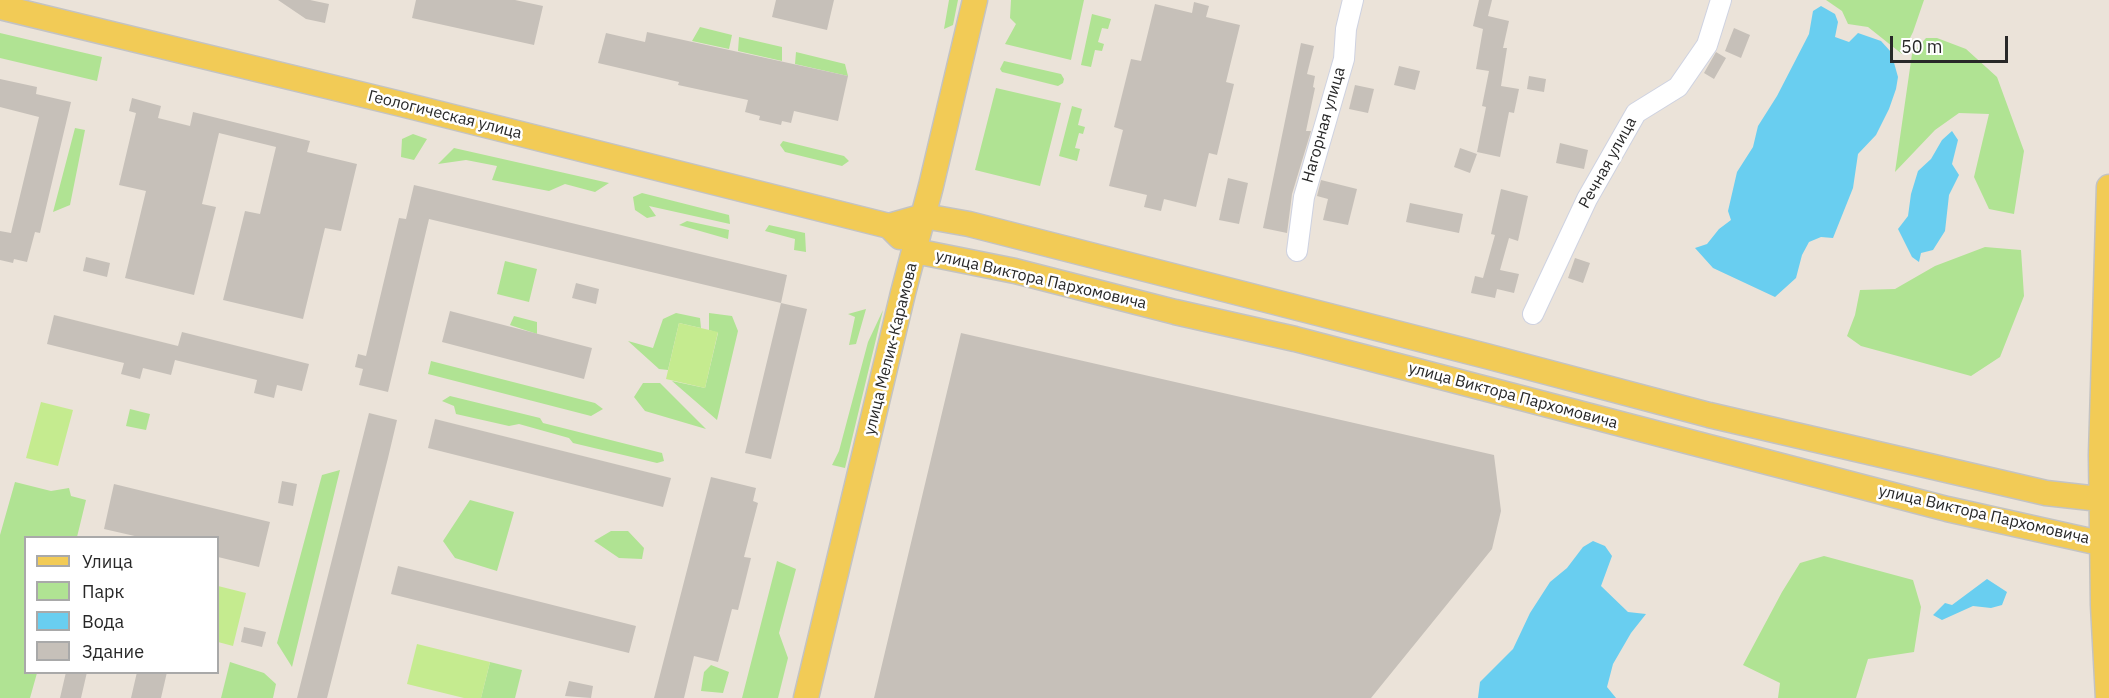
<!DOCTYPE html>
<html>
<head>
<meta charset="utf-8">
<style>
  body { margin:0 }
  #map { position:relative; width:2109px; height:698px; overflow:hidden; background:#ebe3d9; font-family:"IBM Plex Sans",sans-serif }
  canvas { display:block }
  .legend { position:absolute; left:24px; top:536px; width:195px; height:138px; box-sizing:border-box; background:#fff; border:2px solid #a9a9a9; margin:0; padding:8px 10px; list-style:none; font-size:18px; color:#282828 }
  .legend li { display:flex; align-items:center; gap:12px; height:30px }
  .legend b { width:30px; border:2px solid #a9a9a9 }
  .scale { position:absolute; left:1890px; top:36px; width:118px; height:27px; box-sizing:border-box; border:3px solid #282828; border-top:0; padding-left:8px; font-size:18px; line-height:21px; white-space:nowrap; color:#282828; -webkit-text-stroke:4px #fff; paint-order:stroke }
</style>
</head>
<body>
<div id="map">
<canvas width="2109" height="698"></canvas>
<ul class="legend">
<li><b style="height:8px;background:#f2cb56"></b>Улица</li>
<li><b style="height:16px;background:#b0e393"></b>Парк</li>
<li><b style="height:16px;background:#69cef0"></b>Вода</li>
<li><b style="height:16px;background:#c6c0b9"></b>Здание</li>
</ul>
<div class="scale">50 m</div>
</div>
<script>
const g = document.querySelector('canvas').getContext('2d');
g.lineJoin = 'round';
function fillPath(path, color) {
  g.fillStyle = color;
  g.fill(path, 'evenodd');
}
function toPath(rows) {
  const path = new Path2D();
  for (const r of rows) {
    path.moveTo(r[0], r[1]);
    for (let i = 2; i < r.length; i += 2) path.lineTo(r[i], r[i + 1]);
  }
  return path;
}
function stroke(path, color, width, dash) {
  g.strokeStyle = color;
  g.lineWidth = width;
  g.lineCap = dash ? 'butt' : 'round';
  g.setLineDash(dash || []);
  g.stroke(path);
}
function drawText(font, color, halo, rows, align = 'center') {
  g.font = font + ' "IBM Plex Sans",sans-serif';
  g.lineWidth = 5;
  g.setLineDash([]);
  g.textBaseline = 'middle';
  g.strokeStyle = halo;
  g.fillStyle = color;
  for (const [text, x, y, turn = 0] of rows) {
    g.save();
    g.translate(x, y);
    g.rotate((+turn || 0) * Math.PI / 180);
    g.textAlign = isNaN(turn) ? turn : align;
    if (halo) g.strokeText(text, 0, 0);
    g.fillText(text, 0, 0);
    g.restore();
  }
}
fillPath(toPath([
  [949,0,958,0,953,25,944,29],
  [1011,0,1084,0,1071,60,1005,44,1016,24,1010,18],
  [1826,0,1924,0,1913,32,1902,54,1868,27,1848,24,1842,11],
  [1092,14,1111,19,1108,29,1102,28,1098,42,1104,44,1102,51,1095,50,1091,67,1081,65],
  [700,27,732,35,729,49,692,41],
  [0,33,102,57,97,81,0,58],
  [739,37,782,47,782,61,738,51],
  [1926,38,1937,38,1966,49,1997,77,2024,151,2014,214,1989,209,1974,177,1989,114,1959,113,1935,130,1895,172,1912,54],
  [796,52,845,64,848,76,795,64],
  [1004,61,1061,74,1064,79,1063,83,1058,86,1002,72,1000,69],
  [996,88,1061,103,1040,186,975,170],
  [1072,106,1082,109,1078,125,1085,127,1083,134,1079,133,1075,148,1080,149,1077,161,1059,156],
  [75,128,85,130,70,205,53,212],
  [413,134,427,139,414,160,401,157,402,139],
  [783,141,844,156,849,161,842,166,785,152,780,145],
  [454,148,609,183,595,192,565,184,549,191,492,180,497,166,466,160,438,164],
  [642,193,729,215,730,224,649,206,656,216,647,218,635,210,633,197],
  [687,221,729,230,728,239,679,225],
  [769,225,805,233,806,252,794,250,795,239,765,231],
  [1985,247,2021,250,2024,296,2000,357,1971,376,1861,346,1847,336,1855,315,1860,290,1895,289,1935,266],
  [505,261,537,269,529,302,497,294],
  [866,309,856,344,849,345,855,317,848,314],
  [883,310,845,468,832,465,839,451,868,342],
  [676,313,700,318,701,328,679,323,668,370,659,369,628,341,653,348,663,319],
  [709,313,732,316,738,331,717,420,672,381,705,388,718,333,709,330],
  [514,316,537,322,537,334,510,325],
  [431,361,595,403,603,409,591,416,428,374],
  [643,383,660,383,706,429,645,411,634,397],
  [450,396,540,418,543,423,662,453,664,461,657,463,573,443,569,438,519,424,509,426,456,414,454,406,442,401],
  [130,409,150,414,146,430,126,426],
  [340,470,292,667,277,643,322,475],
  [15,482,51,491,69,488,71,496,86,500,77,537,26,538,26,672,37,673,30,698,0,698,0,535],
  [470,500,514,512,497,571,455,558,443,541],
  [611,531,628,531,644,548,642,559,619,558,594,541],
  [1824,556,1913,580,1921,607,1914,652,1868,659,1856,698,1778,698,1780,683,1743,665,1782,592,1800,563],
  [777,561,796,569,779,633,788,658,778,698,742,698],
  [230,662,264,673,276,684,273,698,221,698],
  [490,662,522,670,515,698,481,698],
  [711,665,729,672,723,693,701,691,704,672]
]), '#b0e393');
fillPath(toPath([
  [679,323,718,332,705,388,666,379],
  [41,402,73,410,58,466,26,458],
  [218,586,246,593,233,646,218,642],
  [417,644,490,662,481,698,464,698,407,684]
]), '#c5eb8f');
fillPath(toPath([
  [1821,6,1835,14,1838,22,1835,37,1849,42,1858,33,1881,41,1891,52,1898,77,1896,89,1889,109,1876,135,1858,154,1853,188,1833,238,1821,237,1809,242,1802,255,1796,278,1775,297,1713,268,1695,248,1707,244,1719,229,1731,220,1728,211,1737,172,1753,147,1758,126,1777,96,1809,34,1813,11],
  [1952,131,1958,140,1952,164,1959,175,1949,195,1945,231,1933,250,1921,253,1919,262,1912,257,1898,229,1908,216,1911,194,1918,171,1931,159,1942,140],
  [1593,541,1605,546,1612,556,1601,586,1628,612,1646,614,1631,633,1613,664,1607,687,1616,698,1478,698,1480,682,1513,649,1530,613,1550,582,1567,568,1583,547],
  [1987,579,2007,592,2002,605,1991,608,1973,606,1942,620,1933,615,1945,603,1952,605]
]), '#69cef0');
fillPath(toPath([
  [278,0,310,0,329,4,325,23,306,19],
  [416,0,515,0,543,6,534,45,412,18],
  [776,0,834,0,827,30,772,17],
  [1479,0,1492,0,1488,16,1509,21,1503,48,1507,48,1501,86,1519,89,1514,113,1509,112,1500,157,1477,152,1486,107,1482,106,1489,71,1476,69,1483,29,1473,26],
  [1194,2,1209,6,1206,17,1240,25,1226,82,1234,84,1217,155,1209,153,1196,207,1164,199,1161,211,1144,207,1147,195,1109,186,1123,130,1114,127,1131,59,1141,61,1155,4,1192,13],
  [1734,28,1750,35,1741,58,1725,51],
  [647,32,848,76,838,121,794,111,791,123,782,121,781,125,759,120,760,116,745,112,748,100,678,85,679,82,598,63,606,33,645,42],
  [1301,43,1314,46,1307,74,1315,76,1313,87,1315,88,1306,131,1311,131,1292,194,1287,233,1263,228],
  [1716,52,1726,58,1714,79,1704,73],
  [1399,66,1420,71,1415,90,1394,85],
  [1529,76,1546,79,1544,92,1527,89],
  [0,79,37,87,36,94,71,102,40,233,35,232,27,262,14,259,13,263,0,260,0,231,11,233,39,117,0,107],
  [1355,85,1374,89,1368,113,1349,109],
  [132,98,161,106,158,118,190,126,193,112,310,141,307,152,357,164,341,231,325,228,303,319,223,300,245,211,260,214,276,147,219,133,202,204,216,207,194,295,125,278,146,191,119,185,136,113,129,111],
  [1560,143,1588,150,1584,169,1556,163],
  [1460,148,1477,154,1470,173,1454,167],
  [1228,178,1248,183,1239,224,1219,220],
  [1321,180,1357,189,1348,225,1323,220,1328,199,1317,196],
  [414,185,787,275,781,303,807,309,771,459,745,453,781,303,429,219,388,392,359,385,363,369,355,367,358,354,366,356,399,218,406,219],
  [1501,189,1528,196,1518,241,1509,238,1500,270,1519,274,1514,293,1497,289,1495,298,1471,293,1475,276,1483,278,1495,235,1491,234],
  [1410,203,1463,214,1459,233,1406,222],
  [86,257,110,263,107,277,83,271],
  [1575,258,1590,263,1583,283,1568,278],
  [576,283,599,289,596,304,572,298],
  [450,311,592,348,584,379,442,342],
  [54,315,178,346,182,332,309,364,302,391,277,385,274,398,254,393,257,380,175,360,171,375,143,368,140,379,121,374,124,363,47,344],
  [961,333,1494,455,1501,511,1492,549,1371,698,874,698],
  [369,413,397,420,388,458,327,698,297,698],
  [435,419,671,478,663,507,428,448],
  [711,477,756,488,753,501,758,503,744,557,751,558,738,610,732,609,718,662,694,656,684,698,654,698],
  [282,481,297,484,293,506,278,503],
  [114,484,270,522,259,567,218,557,218,537,139,537,104,529],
  [398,566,636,626,629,653,391,594],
  [244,627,266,632,262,647,241,642],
  [66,672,87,672,81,698,60,698],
  [137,672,167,672,161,698,131,698],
  [569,681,593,686,591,698,565,696]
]), '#c6c0b9');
const minor = toPath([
  [1297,251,1304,197,1344,59,1346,29,1353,0],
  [1533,314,1587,199,1636,113,1678,87,1707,45,1721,0]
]);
const major = toPath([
  [0,7,401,104,889,226,900,237],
  [889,226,924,216,969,224,1486,356,1709,415,2046,493,2109,500],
  [915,251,1015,271,1175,312,1295,339,1947,509,2109,545],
  [806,698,903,293,931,186,975,0],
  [2108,698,2103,605,2101,455,2109,187]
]);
stroke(minor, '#ced2e1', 22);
stroke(major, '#c3c3c3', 27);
stroke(minor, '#fff', 20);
stroke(major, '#f2cb56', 24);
drawText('16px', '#282828', '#fff', [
  ["Геологическая улица",445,115,14],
  ["Нагорная улица",1324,125,-74],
  ["Речная улица",1608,163,-61],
  ["улица Виктора Пархомовича",1041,280,13],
  ["улица Мелик-Карамова",891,349,-76],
  ["улица Виктора Пархомовича",1513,396,15],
  ["улица Виктора Пархомовича",1984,515,13]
]);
</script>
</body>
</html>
